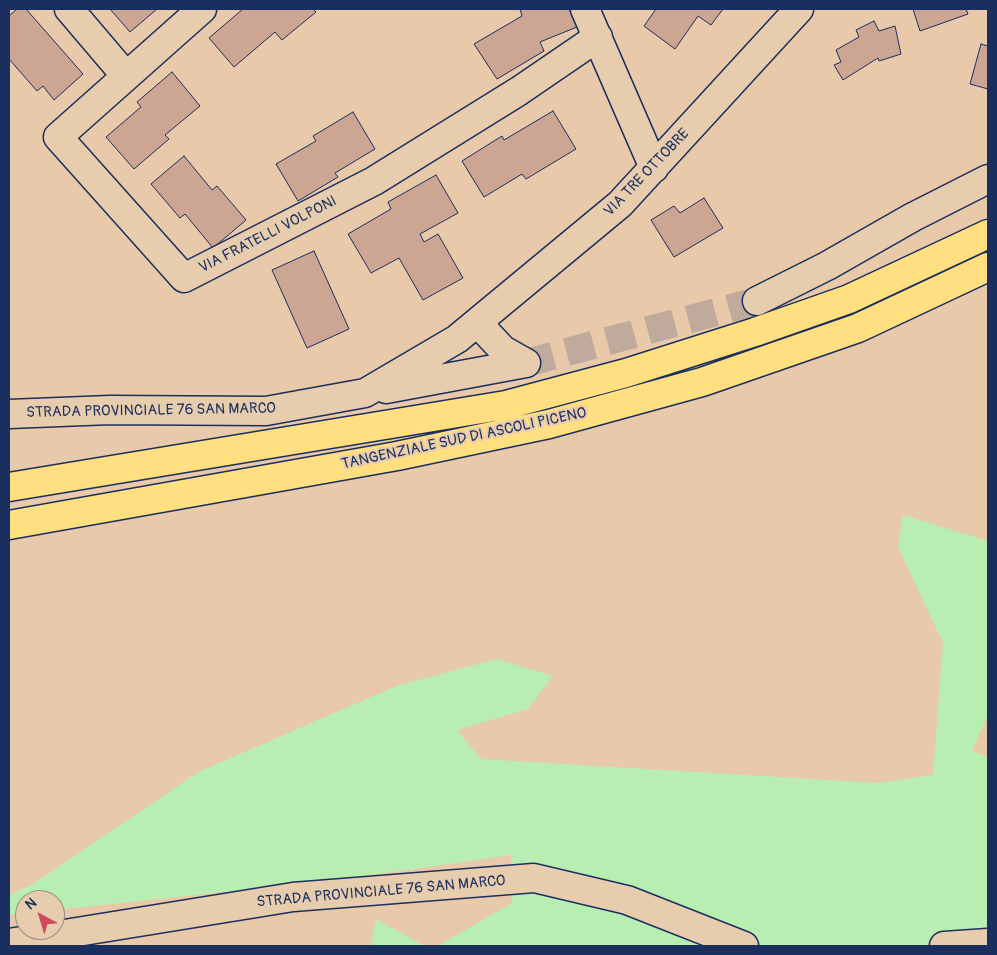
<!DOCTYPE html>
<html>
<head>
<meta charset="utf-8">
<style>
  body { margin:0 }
  #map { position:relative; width:997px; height:955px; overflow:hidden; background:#e8c9aa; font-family:Pangolin,sans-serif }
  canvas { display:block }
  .frame { position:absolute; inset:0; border:10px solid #1b2f5e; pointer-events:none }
  .north { position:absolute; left:15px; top:890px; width:50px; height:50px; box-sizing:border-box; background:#e7cdae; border:1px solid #958e8e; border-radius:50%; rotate:321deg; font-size:14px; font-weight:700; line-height:20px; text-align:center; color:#1b2f5e }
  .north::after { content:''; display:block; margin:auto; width:18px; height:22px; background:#d1495b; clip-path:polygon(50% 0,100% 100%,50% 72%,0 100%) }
</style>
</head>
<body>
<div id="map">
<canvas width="997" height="955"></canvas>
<div class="frame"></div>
<div class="north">N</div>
</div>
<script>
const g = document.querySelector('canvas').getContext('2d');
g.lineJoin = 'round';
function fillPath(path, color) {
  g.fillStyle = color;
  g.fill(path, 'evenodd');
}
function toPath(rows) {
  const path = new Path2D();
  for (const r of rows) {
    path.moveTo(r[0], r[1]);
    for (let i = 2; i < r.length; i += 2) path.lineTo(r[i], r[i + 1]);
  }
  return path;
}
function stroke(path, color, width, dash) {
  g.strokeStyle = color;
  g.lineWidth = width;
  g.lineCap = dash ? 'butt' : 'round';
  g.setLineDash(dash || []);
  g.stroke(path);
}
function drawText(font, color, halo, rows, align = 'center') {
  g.font = font + ' Pangolin,sans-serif';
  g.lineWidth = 4.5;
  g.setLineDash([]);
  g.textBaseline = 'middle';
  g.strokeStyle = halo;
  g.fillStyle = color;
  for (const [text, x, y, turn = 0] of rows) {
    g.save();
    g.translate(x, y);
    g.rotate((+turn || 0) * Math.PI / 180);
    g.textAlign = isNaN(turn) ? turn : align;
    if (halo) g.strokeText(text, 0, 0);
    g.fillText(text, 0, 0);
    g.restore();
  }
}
fillPath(toPath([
  [903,515,988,541,988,715,972,751,988,757,988,946,438,946,512,903,511,855,344,879,55,910,55,900,25,900,25,913,9,915,9,895,33,884,198,772,399,685,497,659,553,676,528,709,457,730,481,759,878,783,933,775,943,643,898,547],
  [376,919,425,946,371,946]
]), '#b8eeb1');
const building = toPath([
  [17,9,26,9,83,74,54,100,43,86,37,91,9,59,9,16,17,9],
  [110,9,157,9,130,32,110,9],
  [243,9,313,9,316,12,282,40,275,32,234,67,209,38,243,9],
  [520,9,569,9,577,27,540,42,544,51,497,79,474,44,522,16,520,9],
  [656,9,723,9,711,25,698,16,675,49,644,26,656,9],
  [913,9,966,9,968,14,920,31,913,9],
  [874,21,879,31,895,26,901,54,879,61,878,58,843,80,834,65,841,62,836,50,859,37,856,30,874,21],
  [981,44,988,46,988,89,970,84,981,44],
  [172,72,200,106,165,135,169,139,134,169,106,137,141,107,137,102,172,72],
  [553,111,576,149,526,179,522,174,484,197,462,161,502,136,504,140,553,111],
  [353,112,375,149,335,173,338,177,298,201,276,164,316,141,313,136,353,112],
  [184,156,212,190,217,186,246,220,213,248,185,214,180,218,151,184,184,156],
  [436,175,458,213,420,234,424,242,438,234,463,278,423,300,399,258,371,273,348,234,391,209,388,202,436,175],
  [704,198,723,228,674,257,651,220,674,206,680,213,704,198],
  [314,251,349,329,307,348,272,270,314,251]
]);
fillPath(building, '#cda593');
stroke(building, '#1b2f5e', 1);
stroke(toPath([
  [526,363,757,301]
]), '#bfaa9b', 28, [28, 14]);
const minor = toPath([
  [69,9,126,76],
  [202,9,58,137,184,278,374,181,519,91,598,37],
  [585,9,654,168],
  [757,301,827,266,913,217,988,179],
  [480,320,487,333,503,350,526,363],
  [386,389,526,363],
  [9,414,110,410,266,411,365,393,457,339,620,204,799,9],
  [9,943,293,897,534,878,627,900,744,946],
  [944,946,988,943]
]);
const highway = toPath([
  [9,487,506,405,626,373,755,332,849,299,988,234],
  [9,525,397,456,549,424,702,382,858,328,988,267]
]);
stroke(minor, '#1b2f5e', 31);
stroke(highway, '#1b2f5e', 31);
stroke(minor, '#e7cdae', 28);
stroke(highway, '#ffdf80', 28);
drawText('15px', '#1b2f5e', '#e7cdae', [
  ["VIA TRE OTTOBRE",647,173,-46],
  ["VIA FRATELLI VOLPONI",268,235,-27],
  ["STRADA PROVINCIALE 76 SAN MARCO",151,411,-1],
  ["TANGENZIALE SUD DI ASCOLI PICENO",464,439,-12],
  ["STRADA PROVINCIALE 76 SAN MARCO",381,892,-5]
]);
</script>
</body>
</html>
